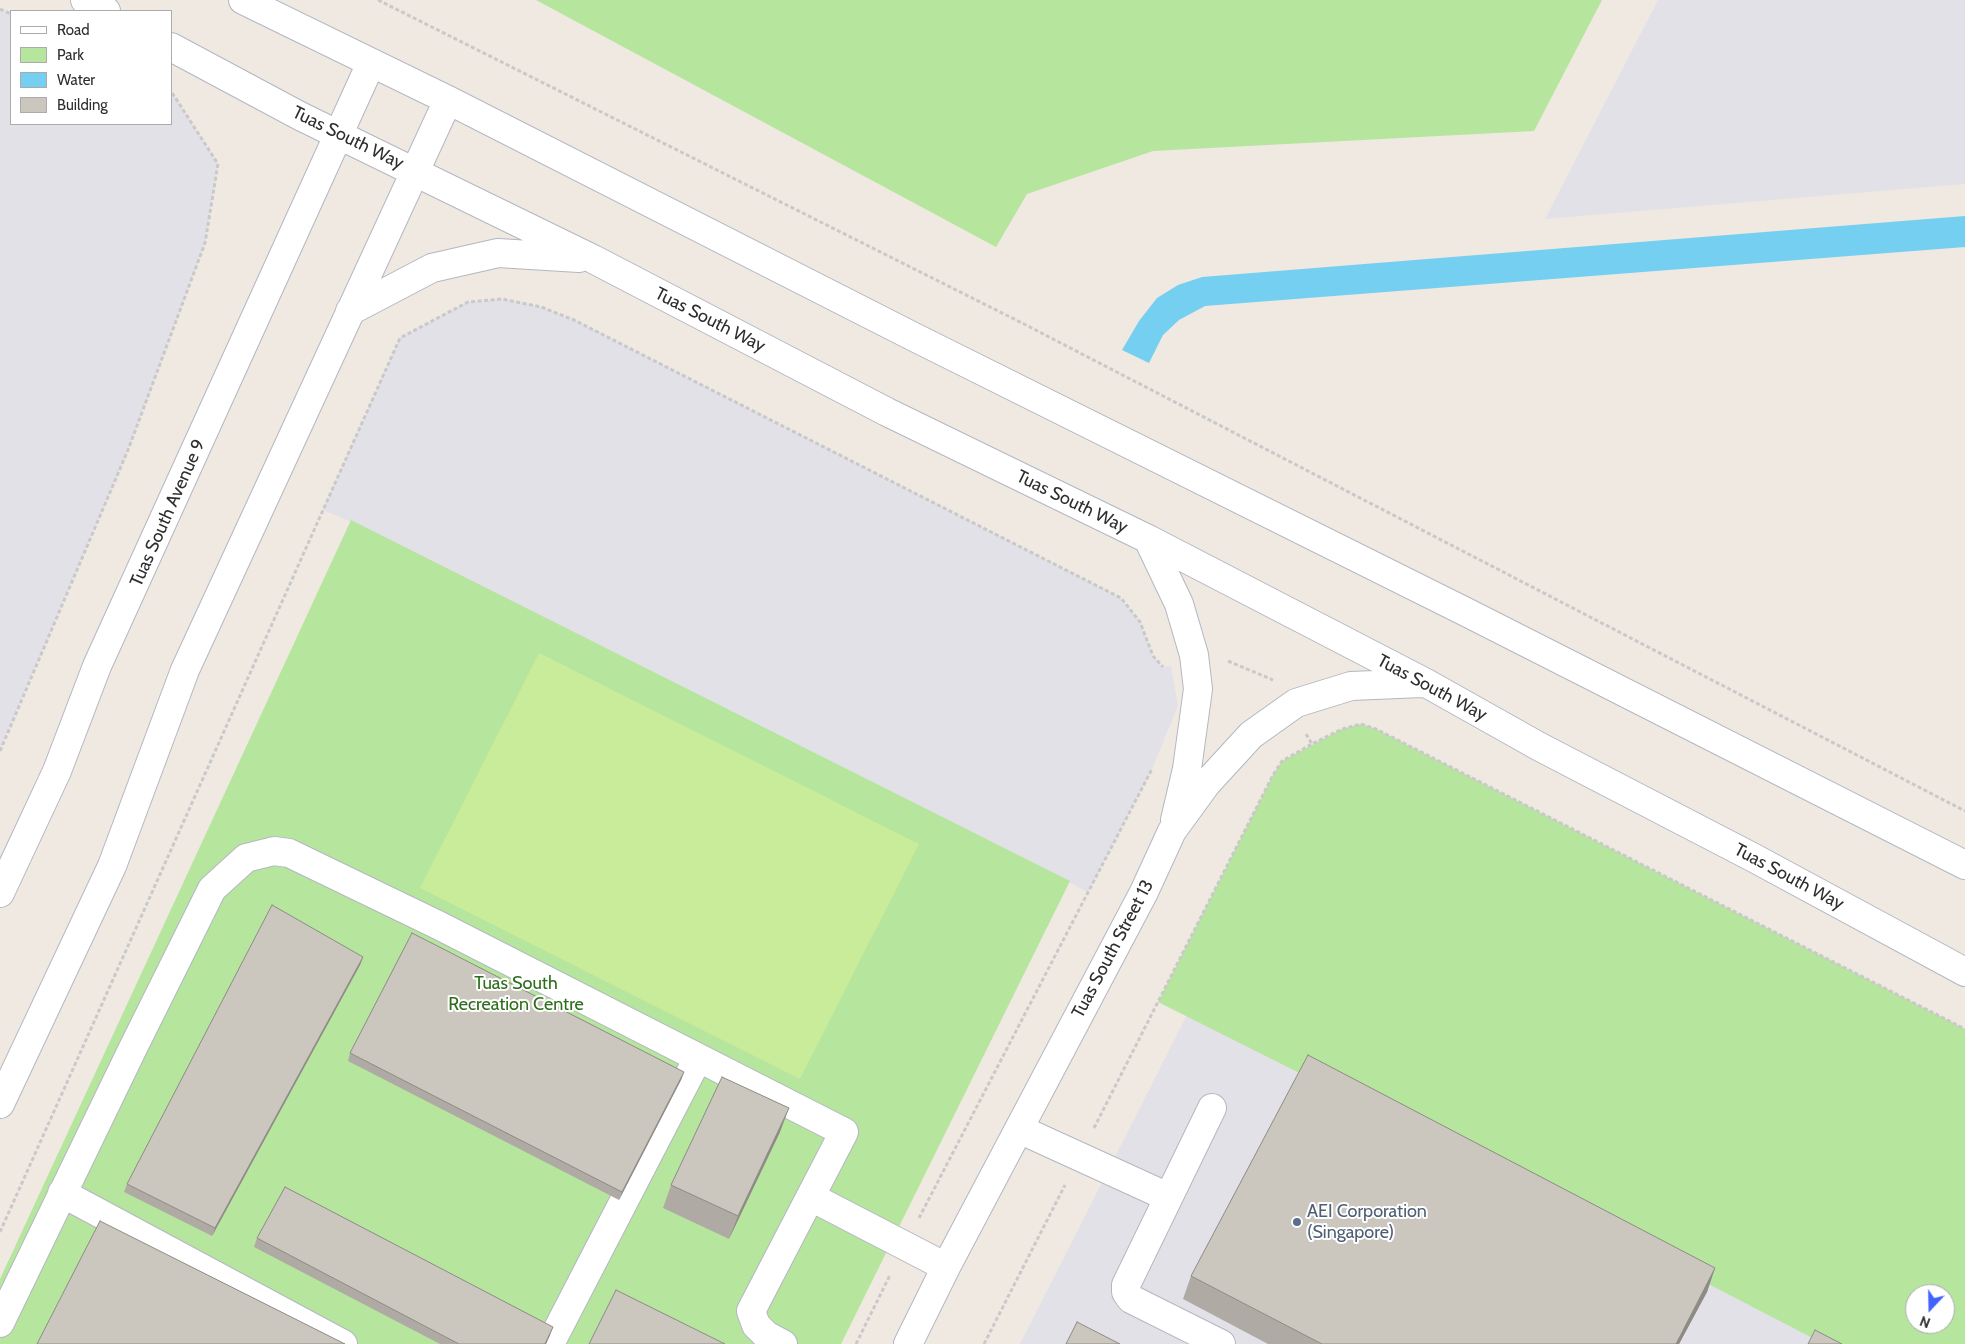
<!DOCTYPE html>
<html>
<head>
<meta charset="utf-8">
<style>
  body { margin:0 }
  #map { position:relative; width:1965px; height:1344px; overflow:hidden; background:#efe9e1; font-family:Cabin,sans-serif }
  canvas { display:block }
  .legend { position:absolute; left:10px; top:10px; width:162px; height:115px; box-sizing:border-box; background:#fff; border:1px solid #ababab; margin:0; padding:6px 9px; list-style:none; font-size:15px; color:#2e2e2e }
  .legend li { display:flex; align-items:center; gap:10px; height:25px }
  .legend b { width:25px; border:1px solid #ababab }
  .north { position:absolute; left:1905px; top:1284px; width:50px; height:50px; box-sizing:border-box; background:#fff; border:1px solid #ababab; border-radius:50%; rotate:201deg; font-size:14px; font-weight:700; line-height:20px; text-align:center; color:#2e2e2e }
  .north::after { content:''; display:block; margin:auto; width:18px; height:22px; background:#4264fb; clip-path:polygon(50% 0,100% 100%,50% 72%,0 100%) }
</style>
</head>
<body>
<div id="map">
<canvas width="1965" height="1344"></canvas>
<ul class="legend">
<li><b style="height:6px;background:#fff"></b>Road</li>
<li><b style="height:14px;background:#b6e59e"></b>Park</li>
<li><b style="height:14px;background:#75cff0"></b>Water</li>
<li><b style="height:14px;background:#cbc7bf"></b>Building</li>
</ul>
<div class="north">N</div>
</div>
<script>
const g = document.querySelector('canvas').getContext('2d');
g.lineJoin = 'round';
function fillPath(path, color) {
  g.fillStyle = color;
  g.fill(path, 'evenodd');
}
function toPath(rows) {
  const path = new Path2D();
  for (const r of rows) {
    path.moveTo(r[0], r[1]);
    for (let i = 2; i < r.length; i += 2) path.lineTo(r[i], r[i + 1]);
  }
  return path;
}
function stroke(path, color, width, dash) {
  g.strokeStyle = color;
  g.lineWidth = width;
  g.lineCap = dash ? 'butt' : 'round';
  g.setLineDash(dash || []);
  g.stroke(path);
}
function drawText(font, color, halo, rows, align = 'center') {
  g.font = font + ' Cabin,sans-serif';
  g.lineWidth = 4;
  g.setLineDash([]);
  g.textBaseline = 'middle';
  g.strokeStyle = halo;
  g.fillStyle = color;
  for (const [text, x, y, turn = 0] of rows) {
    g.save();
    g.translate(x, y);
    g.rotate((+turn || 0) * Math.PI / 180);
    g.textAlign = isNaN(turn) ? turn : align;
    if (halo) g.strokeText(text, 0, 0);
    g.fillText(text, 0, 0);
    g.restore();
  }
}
fillPath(toPath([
  [1658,0,1965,0,1965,184,1545,219],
  [0,9,11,14,11,124,171,124,171,91,218,164,205,243,128,450,0,749],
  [502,299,541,307,574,320,1121,598,1140,622,1153,656,1162,667,1171,666,1178,706,1153,767,1088,892,368,529,323,510,400,338,468,302],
  [1187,1015,1834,1344,1020,1344]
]), '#e3e1e8');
fillPath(toPath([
  [536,0,1602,0,1534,131,1153,151,1027,194,996,247],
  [351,520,1070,881,841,1344,0,1344,0,1279],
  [1361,724,1376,729,1965,1029,1965,1344,1824,1344,1377,1112,1158,1002,1273,775,1282,761,1342,729],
  [1915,1294,1945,1294,1945,1324,1915,1324]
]), '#b6e59e');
fillPath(toPath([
  [539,653,919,844,800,1079,420,888]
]), '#c9ec9a');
fillPath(toPath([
  [1965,216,1965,247,1205,306,1179,320,1163,335,1149,363,1122,350,1139,321,1157,298,1178,285,1202,277]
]), '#75cff0');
const minor = toPath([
  [85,0,106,11],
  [243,0,448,100,914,337,1466,612,1965,865],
  [171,47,300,116,593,259,887,412,1148,539,1426,683,1540,747,1754,858,1965,972],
  [350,311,432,268,498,253,579,258],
  [1148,539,1179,604,1194,655,1198,689,1187,769,1175,820],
  [0,893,57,771,97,666,371,63],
  [0,1104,112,866,185,670,448,100],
  [1212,1108,1126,1285,1126,1292,1131,1299,1221,1344],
  [1019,1129,1168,1197],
  [62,1193,343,1344],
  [811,1197,946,1267],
  [0,1323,132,1050,212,889,246,858,274,851,289,853,438,925,844,1132,751,1311,756,1325,766,1335,783,1344],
  [550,1344,698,1058],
  [908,1344,946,1267,1144,892,1172,831,1207,783,1251,735,1296,703,1351,686,1422,683]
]);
stroke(minor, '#b4b7c1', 30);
stroke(toPath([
  [378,0,1024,324,1965,811],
  [0,9,11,14],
  [1228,661,1273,680],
  [1306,734,1312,744,1342,729,1361,724,1376,729,1965,1029],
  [0,751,128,450,205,243,218,164,171,91],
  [1094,1128,1273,775,1282,761,1312,744],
  [919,1218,1152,769],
  [0,1232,400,338,468,302,502,299,541,307,574,320,1121,598,1140,622,1153,656,1163,667],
  [856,1344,890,1275],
  [984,1344,1065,1185]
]), '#c9c9c9', 3, [4, 2.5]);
stroke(minor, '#fff', 28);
fillPath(toPath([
  [363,957,360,965,212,1236,124,1192,127,1184],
  [350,1053,684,1072,681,1080,619,1200,348,1061],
  [780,1132,729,1239,663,1208,671,1185],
  [257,1238,550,1335,546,1344,440,1344,254,1247],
  [1715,1268,1707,1292,1679,1344,1268,1344,1183,1299,1191,1276]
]), '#afaba4');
fillPath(toPath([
  [363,957,360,965,212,1236,215,1228],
  [684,1072,681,1080,619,1200,622,1192],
  [789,1108,780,1132,729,1239,738,1216],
  [1715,1268,1707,1292,1679,1344,1676,1344],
  [553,1327,550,1335,546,1344,545,1344]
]), '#8e8b86');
const building = toPath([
  [272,905,363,957,215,1228,127,1184,272,905],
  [412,933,684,1072,622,1192,350,1053,412,933],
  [1308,1055,1715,1268,1676,1344,1322,1344,1191,1276,1308,1055],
  [722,1077,789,1108,738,1216,671,1185,722,1077],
  [285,1187,553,1327,545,1344,459,1344,257,1238,285,1187],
  [100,1221,345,1344,37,1344,100,1221],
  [616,1290,725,1344,589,1344,616,1290],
  [1077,1322,1120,1344,1066,1344,1077,1322],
  [1815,1330,1842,1344,1808,1344,1815,1330]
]);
fillPath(building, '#cbc7bf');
stroke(building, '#8e8b86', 1);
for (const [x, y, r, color] of [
  [1297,1222,5,"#5c6f8a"]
]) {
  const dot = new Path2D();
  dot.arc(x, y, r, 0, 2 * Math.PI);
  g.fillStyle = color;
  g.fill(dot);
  stroke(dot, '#fff', 2);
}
drawText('18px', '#2e2e2e', '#fff', [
  ["Tuas South Way",348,138,26],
  ["Tuas South Way",710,320,27],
  ["Tuas South Way",1072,502,26],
  ["Tuas South Avenue 9",168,513,-66],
  ["Tuas South Way",1432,688,28],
  ["Tuas South Way",1789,877,28],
  ["Tuas South Street 13",1113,949,-62]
]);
drawText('18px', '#2c6e1b', '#fff', [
  ["Tuas South",516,984],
  ["Recreation Centre",516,1005]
]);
drawText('18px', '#4e5e75', '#fff', [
  ["AEI Corporation",1307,1212],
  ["(Singapore)",1307,1233]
], 'left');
</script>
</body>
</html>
